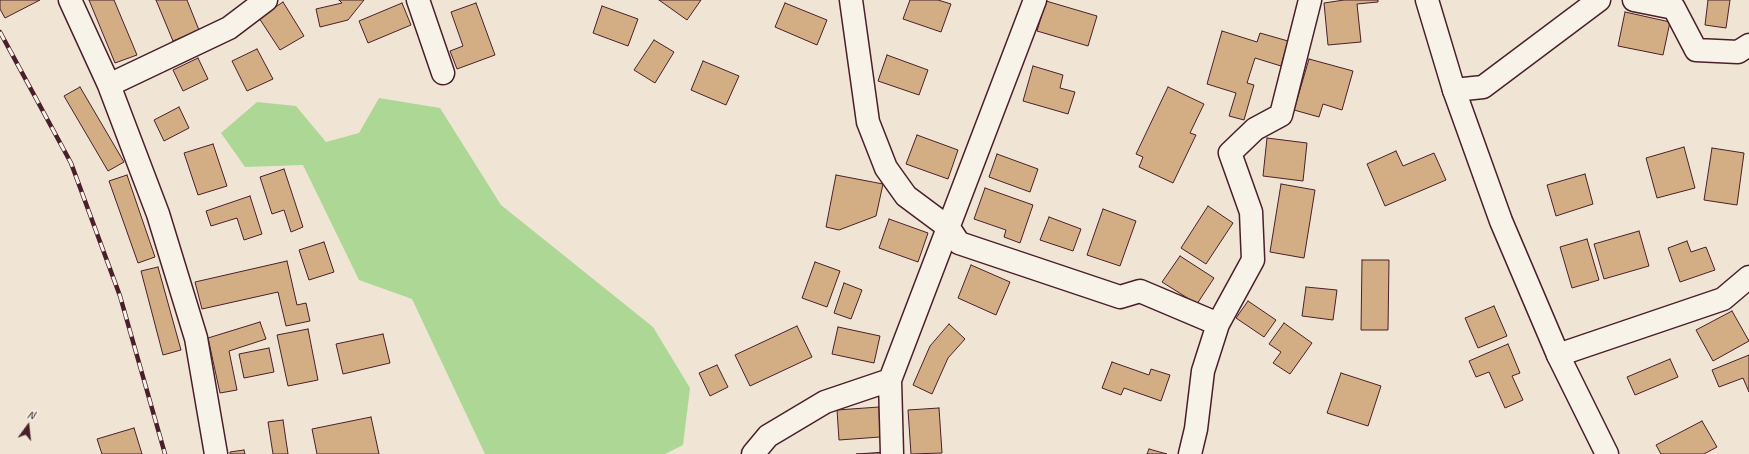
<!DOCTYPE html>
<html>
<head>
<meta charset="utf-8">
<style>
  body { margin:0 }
  #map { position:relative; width:1749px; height:454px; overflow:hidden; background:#f0e5d4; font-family:Caveat,sans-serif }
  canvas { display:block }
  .north { position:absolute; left:8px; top:406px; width:40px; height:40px; -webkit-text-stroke:3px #f7f3e8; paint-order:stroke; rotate:15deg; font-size:11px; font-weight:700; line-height:16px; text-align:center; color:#4a1f2b }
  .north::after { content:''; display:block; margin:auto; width:14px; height:18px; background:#4a1f2b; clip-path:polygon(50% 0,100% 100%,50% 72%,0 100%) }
</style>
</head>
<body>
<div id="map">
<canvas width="1749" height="454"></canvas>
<div class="north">N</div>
</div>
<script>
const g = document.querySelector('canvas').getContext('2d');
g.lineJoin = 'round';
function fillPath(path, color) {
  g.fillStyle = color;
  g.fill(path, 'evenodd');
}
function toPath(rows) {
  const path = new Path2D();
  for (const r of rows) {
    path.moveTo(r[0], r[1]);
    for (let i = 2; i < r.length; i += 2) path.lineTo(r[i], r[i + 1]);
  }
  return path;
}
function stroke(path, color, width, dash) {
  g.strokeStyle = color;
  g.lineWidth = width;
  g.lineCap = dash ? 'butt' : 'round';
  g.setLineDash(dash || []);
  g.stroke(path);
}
fillPath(toPath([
  [379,98,440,108,501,205,653,327,690,388,683,445,665,454,485,454,412,299,359,280,303,165,245,167,221,133,257,102,296,106,326,142,359,133]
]), '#acd795');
const building = toPath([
  [0,0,40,0,5,18,0,9,0,0],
  [89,0,114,0,137,55,115,63,89,0],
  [156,0,187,0,199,30,173,41,156,0],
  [339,0,364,0,348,20,320,27,316,9,342,3,339,0],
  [659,0,701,0,687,20,659,0],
  [910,0,938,0,951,4,941,32,903,19,910,0],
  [1344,0,1378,0,1378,2,1357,4,1361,42,1328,45,1324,3,1344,0],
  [1708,0,1730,0,1726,28,1705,25,1708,0],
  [1046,1,1097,16,1088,46,1037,31,1046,1],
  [283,2,304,36,280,50,259,18,283,2],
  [402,3,411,25,368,43,359,21,402,3],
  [476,3,495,55,457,69,450,51,463,46,451,12,476,3],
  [785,3,827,20,817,45,775,27,785,3],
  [602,6,638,19,628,46,593,33,602,6],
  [1625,12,1670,22,1663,55,1618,46,1625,12],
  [1222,31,1257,42,1260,33,1288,41,1281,66,1255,58,1247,83,1254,85,1244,120,1229,116,1236,93,1207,84,1222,31],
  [654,40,674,52,655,83,634,70,654,40],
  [257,49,273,79,247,91,232,61,257,49],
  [887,55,928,70,919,95,878,81,887,55],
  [198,58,208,79,183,91,173,70,198,58],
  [1309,59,1353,71,1342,110,1323,104,1319,117,1294,110,1309,59],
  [703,61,739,76,726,105,691,90,703,61],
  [1033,66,1063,75,1060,88,1075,92,1068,114,1023,101,1033,66],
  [80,87,124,162,108,171,64,96,80,87],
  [1168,87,1204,104,1190,133,1196,135,1173,183,1139,167,1143,157,1136,154,1168,87],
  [179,107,189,128,164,141,154,120,179,107],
  [917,135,958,150,948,179,906,164,917,135],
  [1267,138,1307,143,1303,181,1263,176,1267,138],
  [213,144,227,186,198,195,184,153,213,144],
  [1684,147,1695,188,1657,198,1646,158,1684,147],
  [1712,148,1744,153,1737,205,1704,200,1712,148],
  [1396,151,1403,166,1434,153,1446,180,1385,206,1367,164,1396,151],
  [997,154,1038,169,1030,192,989,177,997,154],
  [284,169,303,227,291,232,284,210,272,214,260,177,284,169],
  [1585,174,1593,204,1556,216,1547,185,1585,174],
  [127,175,155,257,138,263,109,181,127,175],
  [836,175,883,184,876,216,839,230,826,227,836,175],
  [1281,184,1315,190,1304,258,1270,252,1281,184],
  [985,188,1033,205,1020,243,1004,237,1006,230,974,219,985,188],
  [250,196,262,234,244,240,237,218,211,226,206,211,250,196],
  [1208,206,1233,223,1206,264,1181,248,1208,206],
  [1103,209,1136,221,1120,266,1087,255,1103,209],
  [1049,217,1081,229,1073,251,1040,240,1049,217],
  [889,219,928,233,918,262,879,248,889,219],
  [1639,231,1649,266,1604,279,1594,244,1639,231],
  [1587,239,1599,280,1572,288,1560,247,1587,239],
  [1687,241,1691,252,1706,247,1715,270,1680,282,1668,248,1687,241],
  [324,242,334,272,309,280,299,250,324,242],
  [1180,256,1214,278,1197,304,1162,282,1180,256],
  [1362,260,1389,260,1388,330,1361,330,1362,260],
  [287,261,297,305,306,303,310,321,286,326,278,292,202,309,195,282,287,261],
  [815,262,840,271,827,307,802,298,815,262],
  [971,265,1010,282,996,315,958,298,971,265],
  [158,267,181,350,163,355,141,271,158,267],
  [844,283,862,290,851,319,834,313,844,283],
  [1306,287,1337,290,1333,320,1302,316,1306,287],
  [1248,301,1276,320,1264,337,1236,318,1248,301],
  [1494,306,1507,336,1478,348,1465,318,1494,306],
  [1732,311,1749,341,1713,361,1696,330,1732,311],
  [260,322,266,339,229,351,237,390,220,393,208,338,260,322],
  [1284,323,1312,343,1290,374,1273,363,1281,352,1269,344,1284,323],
  [949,324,965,339,948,358,932,394,913,385,930,346,949,324],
  [797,326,812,357,750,386,735,355,797,326],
  [838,327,880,336,874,363,832,354,838,327],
  [308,329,318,380,288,386,277,335,308,329],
  [383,334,390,363,343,374,336,344,383,334],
  [1508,344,1520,373,1512,376,1523,400,1505,408,1489,372,1476,377,1469,361,1508,344],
  [269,348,274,372,244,378,239,354,269,348],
  [1749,355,1749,392,1743,378,1719,387,1712,370,1749,355],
  [1670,359,1678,377,1635,395,1627,377,1670,359],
  [1112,362,1149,375,1151,369,1170,375,1161,401,1124,388,1121,395,1102,388,1112,362],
  [717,365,728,387,710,396,699,373,717,365],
  [1341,373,1381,386,1368,426,1327,413,1341,373],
  [879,407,880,437,839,440,837,410,879,407],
  [939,408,942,453,911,454,908,410,939,408],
  [371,417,379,454,317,454,312,429,371,417],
  [283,420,288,454,273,454,268,422,283,420],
  [1702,421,1717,447,1704,454,1661,454,1656,445,1702,421],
  [134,428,142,454,102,454,97,439,134,428],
  [1149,449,1167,454,1147,454,1149,449],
  [244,450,245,454,230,454,230,452,244,450],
  [886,452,886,454,856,454,886,452]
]);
fillPath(building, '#d3ae85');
stroke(building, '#4a1f2b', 1);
const minor = toPath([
  [70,0,109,85,158,214,196,338,216,454],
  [418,0,443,73],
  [851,0,868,122,886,168,906,196,949,228,959,243,1120,297,1140,291,1218,324],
  [1634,0,1674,8,1696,50,1738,52,1749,45],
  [109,85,229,28,266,0],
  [1454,90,1483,87,1599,0],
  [1558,355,1723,299,1749,277],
  [753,454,768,436,825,402,890,380],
  [892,454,890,380,1035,0],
  [1190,454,1196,429,1203,371,1218,324,1253,260,1251,212,1230,153,1255,129,1281,115,1310,0]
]);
const tertiary = toPath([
  [1427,0,1454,90,1501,221,1558,355,1607,454]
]);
stroke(minor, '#4a1f2b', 25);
stroke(tertiary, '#4a1f2b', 25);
stroke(minor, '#f7f3e8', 22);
stroke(tertiary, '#f7f3e8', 22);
const rail = toPath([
  [0,32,71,163,120,296,165,454]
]);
stroke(rail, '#4a1f2b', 4.5);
stroke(rail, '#f7f3e8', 3, [9]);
</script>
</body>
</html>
